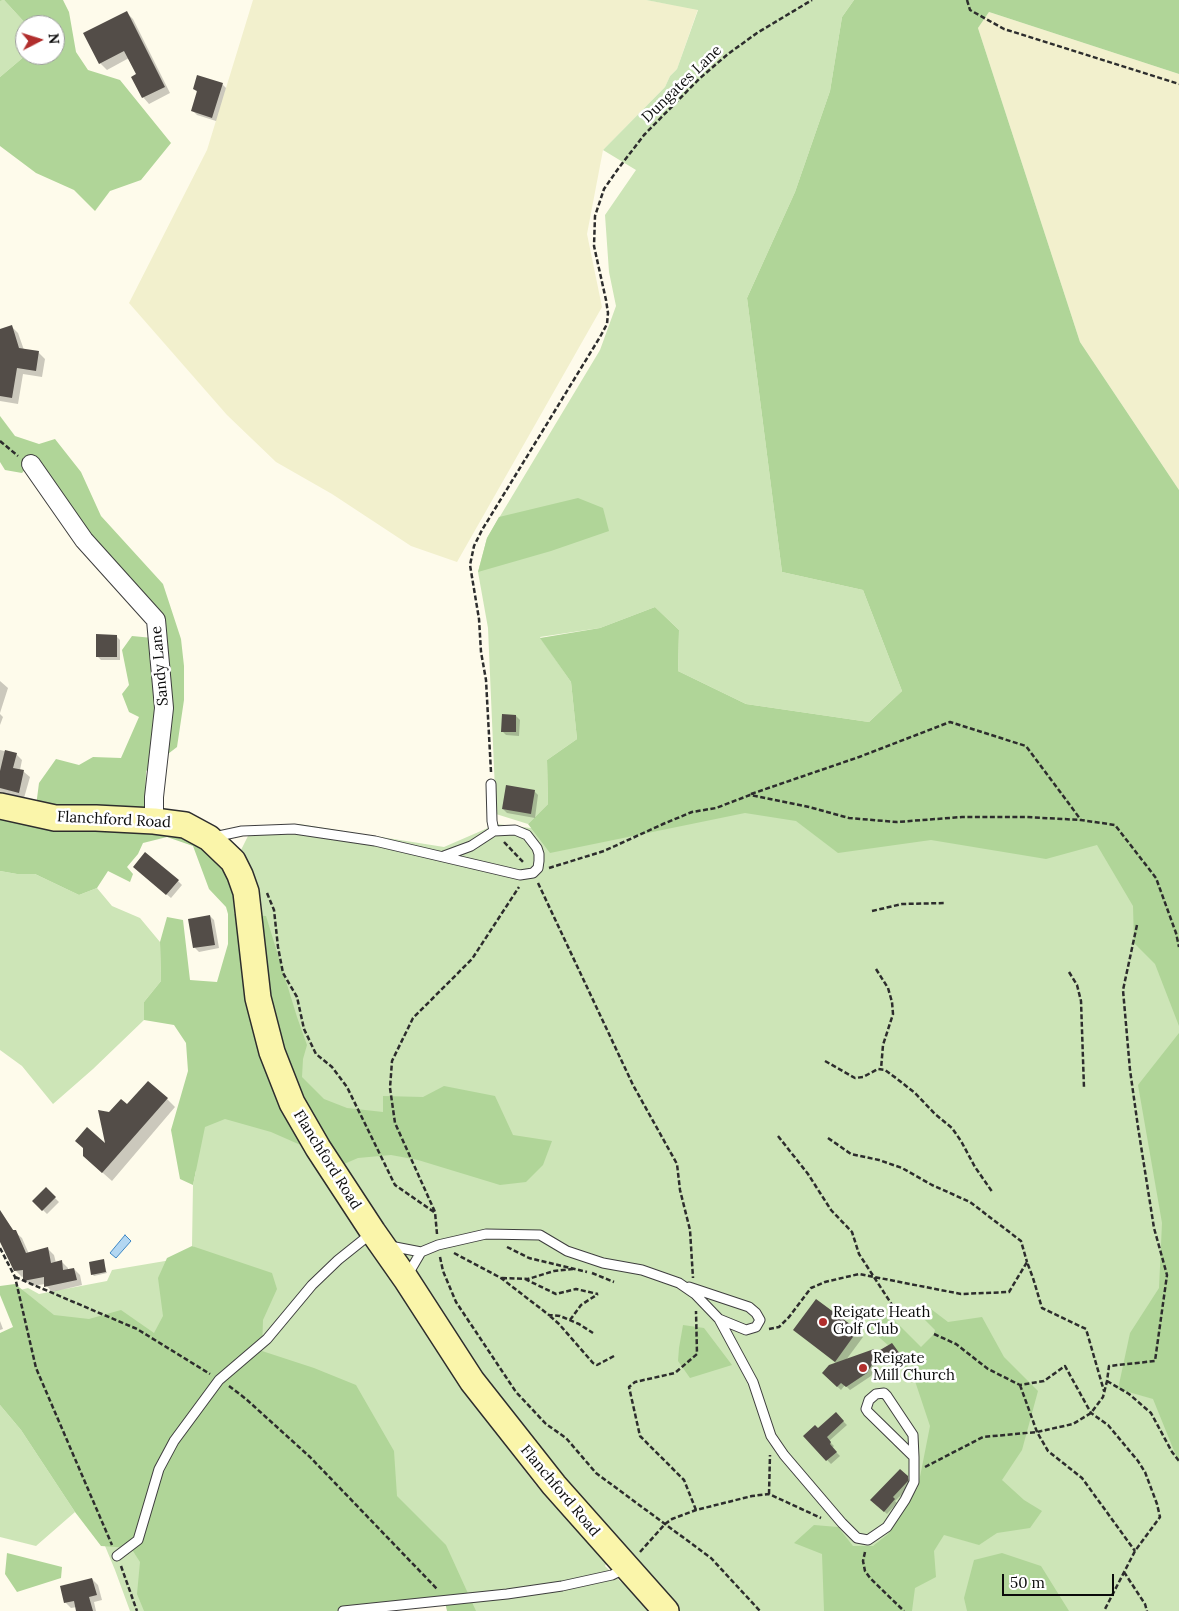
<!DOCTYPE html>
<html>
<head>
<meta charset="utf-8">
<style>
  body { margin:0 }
  #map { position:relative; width:1179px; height:1611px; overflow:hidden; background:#fefbeb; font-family:Lora,serif }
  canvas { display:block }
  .north { position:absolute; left:15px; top:15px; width:50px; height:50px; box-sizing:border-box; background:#fff; border:1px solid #9d9d9d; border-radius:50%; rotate:85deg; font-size:14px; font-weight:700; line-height:20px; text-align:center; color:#0b0b0b }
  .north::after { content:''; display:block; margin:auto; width:18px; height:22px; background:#b12e2d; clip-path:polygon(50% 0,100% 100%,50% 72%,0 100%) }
  .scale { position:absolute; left:1002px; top:1574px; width:112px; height:22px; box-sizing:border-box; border:2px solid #0b0b0b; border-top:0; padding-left:6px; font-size:15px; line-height:18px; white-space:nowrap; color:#0b0b0b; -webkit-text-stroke:4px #fff; paint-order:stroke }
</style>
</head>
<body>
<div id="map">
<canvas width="1179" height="1611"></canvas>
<div class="north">N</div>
<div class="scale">50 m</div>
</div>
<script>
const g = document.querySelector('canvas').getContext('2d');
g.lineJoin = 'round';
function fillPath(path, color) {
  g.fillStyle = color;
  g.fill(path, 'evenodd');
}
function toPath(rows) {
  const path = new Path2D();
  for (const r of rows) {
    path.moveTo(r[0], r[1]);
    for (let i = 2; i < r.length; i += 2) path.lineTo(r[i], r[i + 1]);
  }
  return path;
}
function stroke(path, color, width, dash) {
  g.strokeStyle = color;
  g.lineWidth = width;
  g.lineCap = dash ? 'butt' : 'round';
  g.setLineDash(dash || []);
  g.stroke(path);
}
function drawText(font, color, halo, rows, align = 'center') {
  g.font = font + ' Lora,serif';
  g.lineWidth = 5;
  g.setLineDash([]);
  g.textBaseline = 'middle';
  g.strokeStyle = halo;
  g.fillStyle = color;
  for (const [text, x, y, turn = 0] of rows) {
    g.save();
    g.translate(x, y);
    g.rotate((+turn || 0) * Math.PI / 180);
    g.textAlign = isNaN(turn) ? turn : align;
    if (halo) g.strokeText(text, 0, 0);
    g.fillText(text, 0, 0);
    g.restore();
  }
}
fillPath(toPath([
  [253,0,646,0,698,9,677,69,670,76,665,87,603,150,587,234,602,307,457,562,411,546,332,494,276,462,227,415,129,303,207,150],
  [989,12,1179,74,1179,490,1080,342,978,28]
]), '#f2f0cd');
fillPath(toPath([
  [4,0,27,25,25,25,26,55,0,77,0,1],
  [646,0,854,0,842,17,830,91,795,192,747,298,782,572,863,590,902,691,869,722,746,704,678,671,679,630,655,607,600,628,540,637,571,682,577,739,547,760,548,804,528,824,496,814,488,628,478,572,487,538,600,350,616,306,609,272,605,215,636,170,603,150,665,87,670,76,677,69,698,10],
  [1032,681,1179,913,1179,1611,679,1611,600,1524,443,1325,448,1368,488,1423,535,1484,593,1548,606,1564,605,1566,621,1582,636,1590,655,1611,453,1611,451,1602,377,1611,130,1611,115,1570,48,1409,9,1293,28,1288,39,1294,107,1281,112,1270,171,1260,194,1247,192,1246,193,1185,196,1171,195,1155,238,1011,224,863,243,858,241,850,253,826,299,824,444,847,497,824,531,828],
  [0,871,17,874,35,874,79,895,97,888,112,906,140,918,160,942,161,981,144,1002,144,1020,93,1069,53,1104,22,1066,0,1050],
  [0,1405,21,1430,75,1512,36,1546,0,1537]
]), '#cde5b7');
fillPath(toPath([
  [0,0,63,0,69,12,76,52,88,70,120,80,171,143,141,180,110,191,95,211,74,190,36,173,0,146,0,77,26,55,55,55,55,25,27,25,4,0,0,1],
  [854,0,1179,0,1179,74,989,12,978,28,1080,342,1179,490,1179,1026,1155,964,1134,943,1133,906,1097,845,1046,859,931,840,838,853,796,821,745,813,550,853,528,824,548,804,547,760,577,739,571,682,540,638,600,628,655,607,679,630,678,671,746,704,869,722,902,691,863,590,782,572,747,298,795,192,830,91,842,17],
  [0,416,15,436,39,444,55,439,81,472,101,516,163,584,181,639,184,666,184,700,177,747,146,771,145,807,150,828,198,837,233,880,234,914,266,916,297,1017,307,1045,303,1059,302,1077,324,1099,347,1108,383,1112,383,1096,423,1097,444,1086,495,1096,513,1135,552,1141,543,1165,526,1182,500,1185,418,1160,391,1155,358,1158,344,1164,271,1132,225,1119,205,1127,193,1185,180,1179,171,1130,188,1071,186,1043,174,1025,144,1020,144,1002,161,981,160,942,167,917,183,920,190,980,217,982,228,944,228,914,226,907,209,889,193,846,167,837,143,843,138,854,127,867,133,874,130,882,108,871,97,888,79,895,35,874,17,874,0,871,0,811,35,814,39,783,56,759,79,765,93,757,121,758,139,717,129,712,122,694,129,685,122,650,132,636,163,639,161,613,82,526,34,459,22,473,5,470,0,462],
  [578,498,603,508,609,531,551,551,478,572,487,538,499,517],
  [1179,1033,1179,1463,1153,1399,1118,1389,1130,1333,1159,1288,1162,1223,1138,1085],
  [192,1246,272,1273,277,1289,263,1320,262,1351,314,1368,356,1385,394,1451,397,1496,446,1545,476,1611,447,1611,445,1602,343,1611,144,1611,137,1594,140,1562,131,1548,101,1546,75,1512,21,1430,0,1405,0,1333,13,1327,0,1295,0,1286,15,1284,54,1315,89,1319,121,1310,154,1333,163,1316,158,1278,167,1258],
  [931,1309,948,1322,982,1317,1004,1357,1038,1391,1022,1450,1002,1480,1024,1500,1042,1511,1030,1528,997,1533,979,1545,944,1535,934,1551,936,1577,915,1588,912,1611,824,1611,822,1554,794,1543,814,1525,838,1527,853,1546,873,1546,888,1534,918,1487,930,1426,915,1381,888,1345,866,1326,879,1314,890,1316,921,1347,934,1334,935,1330,917,1312],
  [683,1325,704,1328,732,1365,690,1378,678,1361,679,1348],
  [7,1553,62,1567,61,1578,17,1592,5,1574],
  [1002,1553,1041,1566,1069,1611,967,1611,964,1598,974,1560]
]), '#b0d598');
const water = toPath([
  [125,1235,131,1241,116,1258,110,1253,125,1235]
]);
fillPath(water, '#b3d7f2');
stroke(water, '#3f87c4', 1);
fillPath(toPath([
  [126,12,133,19,170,93,149,104,143,97,138,75,129,58,107,70,100,63],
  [222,84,226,88,216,121,197,115,193,111,198,93,194,89],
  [11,326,18,333,24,350,38,352,45,359,42,377,23,374,18,404,0,401,0,330],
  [116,636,120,640,120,660,101,660,97,656],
  [0,681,8,688,0,713],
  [0,714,3,717,0,725],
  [516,716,520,720,519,736,506,735,502,731],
  [0,750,16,754,22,760,20,770,24,772,30,777,24,798,0,792],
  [534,791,538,795,535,818,507,813,503,809],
  [139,871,178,881,182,885,171,898],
  [210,916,214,920,219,948,199,952,195,948],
  [167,1099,175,1107,112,1181,94,1165,108,1147,110,1113,127,1106],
  [46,1189,59,1202,47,1214,34,1201],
  [0,1212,14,1231,22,1238,29,1254,48,1249,54,1255,56,1263,62,1262,68,1268,68,1271,74,1269,80,1275,82,1285,52,1292,45,1284,31,1286,25,1280,24,1276,22,1277,15,1270,0,1240],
  [103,1261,107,1273,94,1276,92,1274],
  [816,1301,863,1337,846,1360,874,1350,877,1353,895,1348,902,1358,876,1366,871,1376,850,1390,845,1385,841,1390,823,1373,837,1364,795,1330],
  [0,1321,3,1329,0,1330],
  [836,1414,847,1425,829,1441,834,1446,832,1448,840,1456,831,1464,804,1436,818,1430],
  [900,1471,910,1480,909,1487,895,1501,897,1503,887,1514,872,1500],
  [92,1579,98,1585,102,1600,94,1602,96,1611,78,1611,77,1607,71,1608,65,1602]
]), '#0003');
fillPath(toPath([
  [127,11,165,87,142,98,131,77,136,74,124,51,99,64,83,33],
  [197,75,223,83,212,118,191,111,197,91,193,89],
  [12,325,19,348,39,351,36,371,17,368,12,398,0,396,0,329],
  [96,634,117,635,117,657,96,657],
  [502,714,516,715,516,732,501,732],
  [5,750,17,753,13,768,24,770,19,793,0,788,0,771],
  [506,785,535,790,531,814,502,809],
  [145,852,179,880,166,895,133,867],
  [210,915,215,945,193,948,188,919],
  [148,1081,168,1098,102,1173,83,1156,83,1148,75,1141,87,1127,105,1143,98,1110,109,1112,121,1099,127,1104],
  [46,1187,56,1197,42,1211,32,1201],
  [0,1210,13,1230,16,1230,26,1253,48,1247,51,1263,62,1260,63,1270,74,1268,77,1280,44,1287,44,1277,23,1281,23,1270,14,1271,0,1242],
  [104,1259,106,1272,91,1275,89,1262],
  [816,1299,858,1330,835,1362,793,1330],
  [892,1343,900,1354,873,1363,867,1373,846,1387,841,1383,837,1387,822,1373,829,1365,874,1349,875,1353],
  [836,1412,844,1421,827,1437,831,1442,830,1444,837,1452,826,1461,803,1436,815,1425,818,1428],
  [900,1469,908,1476,908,1481,893,1497,895,1499,884,1512,870,1500],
  [92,1578,97,1595,89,1597,93,1611,76,1611,74,1601,64,1603,60,1586]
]), '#534d48');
const lane = toPath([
  [491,784,492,821,494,831],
  [214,837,242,831,294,829,375,841,520,875,533,873,538,868,539,861,539,854,537,848,527,835,515,830,494,831,471,846,444,856],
  [390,1246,421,1252,438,1245,486,1234,540,1235,567,1251,603,1263,642,1270,679,1283,695,1294,719,1319,753,1382,771,1436,784,1455,842,1523,857,1538,868,1540,887,1527,905,1500,914,1482,914,1457,913,1435,887,1396,884,1393,876,1394,869,1400,866,1409,868,1412,914,1457],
  [407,1276,421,1252],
  [689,1287,749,1307,756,1313,760,1320,756,1327,746,1330,719,1319],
  [117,1556,138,1540,159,1469,174,1441,219,1380,267,1339,312,1285,338,1260,373,1232],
  [343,1611,507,1594,562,1586,612,1575,626,1568]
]);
const street = toPath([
  [31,464,84,540,156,620,164,708,154,797,154,821]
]);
const secondary = toPath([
  [0,806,55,818,96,818,154,821,185,825,209,838,233,861,240,875,246,892,258,998,272,1052,292,1103,318,1148,373,1232,406,1279,472,1381,554,1485,666,1611]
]);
stroke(lane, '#3e3e3e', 11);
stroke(street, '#3e3e3e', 20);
stroke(secondary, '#2d2d2d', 28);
stroke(toPath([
  [967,0,970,10,1004,29,1179,84],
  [0,441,18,456],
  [491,772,486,680,481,652,479,619,470,565,474,546,482,530,600,337,607,324,608,313,606,300,594,246,595,216,604,189,618,169,644,135,699,79,728,54,757,33,812,0],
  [751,794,859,757,950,722,1026,746,1081,820],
  [504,842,523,862],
  [549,868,604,851,663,824,692,812,716,808,750,795,809,807,849,818,897,822,962,817,1026,817,1081,820,1115,825,1156,878,1176,933,1179,947],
  [538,883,633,1085,677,1164,680,1190,690,1230,693,1278],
  [267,893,274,910,278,947,283,973,297,997,304,1029,316,1054,332,1067,347,1087,395,1185,434,1212],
  [872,911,902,904,946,903],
  [876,969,888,988,892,1002,893,1014,883,1045,881,1069],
  [1069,972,1077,985,1081,1001,1084,1088],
  [825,1061,855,1078,863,1077,878,1069,885,1070,896,1078,915,1093,935,1114,952,1128,961,1141,975,1167,993,1193],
  [778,1136,808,1174,831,1210,852,1232,859,1254,896,1311],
  [828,1138,851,1154,879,1160,902,1168,932,1185,970,1202,1021,1241,1027,1262],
  [437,1234,435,1212,395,1123,390,1088,392,1061,413,1018,472,959,519,887],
  [507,1247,529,1258,587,1272],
  [0,1248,15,1277,36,1368,112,1545],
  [454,1253,501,1278,549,1315,560,1316,579,1324,593,1333],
  [440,1257,443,1271,456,1302,516,1392,546,1424,566,1438,596,1473,711,1558,760,1611],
  [592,1273,614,1282],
  [15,1277,137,1329,210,1374],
  [502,1278,528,1279,554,1271,573,1269],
  [525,1279,556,1294,576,1289,598,1294],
  [550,1316,559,1324,593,1363,597,1365,614,1356],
  [570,1320,581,1305,598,1294],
  [769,1329,779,1327,789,1317,811,1288,825,1282,859,1274,961,1294,1009,1292,1027,1262,1033,1278,1042,1308,1086,1329,1104,1391],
  [934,1334,956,1344,988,1369,1020,1385,1044,1381,1065,1366,1091,1413,1108,1425,1138,1461,1145,1472,1157,1504,1160,1517,1135,1551,1104,1611],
  [1107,1381,1129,1394,1151,1413,1172,1452,1179,1461],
  [1020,1385,1037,1432,1048,1451,1082,1478,1135,1551],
  [229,1386,246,1399,310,1457,438,1590],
  [925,1467,983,1437,1037,1432,1073,1424,1091,1413,1103,1397,1107,1381,1109,1366,1155,1361,1167,1275,1154,1228,1138,1127,1130,1070,1123,990,1137,925],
  [769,1494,770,1455],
  [696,1510,684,1480,640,1436,629,1387,635,1382,675,1373,697,1354,696,1311],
  [640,1552,665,1524,672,1519,696,1510,752,1496,769,1494,821,1518],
  [865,1552,863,1561,865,1571,870,1578,904,1611],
  [121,1566,137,1611],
  [1124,1572,1145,1604,1147,1611]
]), '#2d2d2d', 2.5, [5, 2.5]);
stroke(lane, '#fff', 9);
stroke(street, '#fff', 18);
stroke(secondary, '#faf5aa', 25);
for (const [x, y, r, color] of [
  [823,1322,5,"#b12e2d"],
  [863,1368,5,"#b12e2d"]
]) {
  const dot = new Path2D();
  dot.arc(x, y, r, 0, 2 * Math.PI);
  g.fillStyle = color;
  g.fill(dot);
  stroke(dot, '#fff', 2);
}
drawText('15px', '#0b0b0b', '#fff', [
  ["Dungates Lane",682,84,-44],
  ["Sandy Lane",160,666,-95],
  ["Flanchford Road",114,820,3],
  ["Flanchford Road",327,1160,58],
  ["Flanchford Road",560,1491,50]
]);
drawText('15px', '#0b0b0b', '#fff', [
  ["Reigate Heath",833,1313],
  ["Golf Club",833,1330],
  ["Reigate",873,1359],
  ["Mill Church",873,1376]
], 'left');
</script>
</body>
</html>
